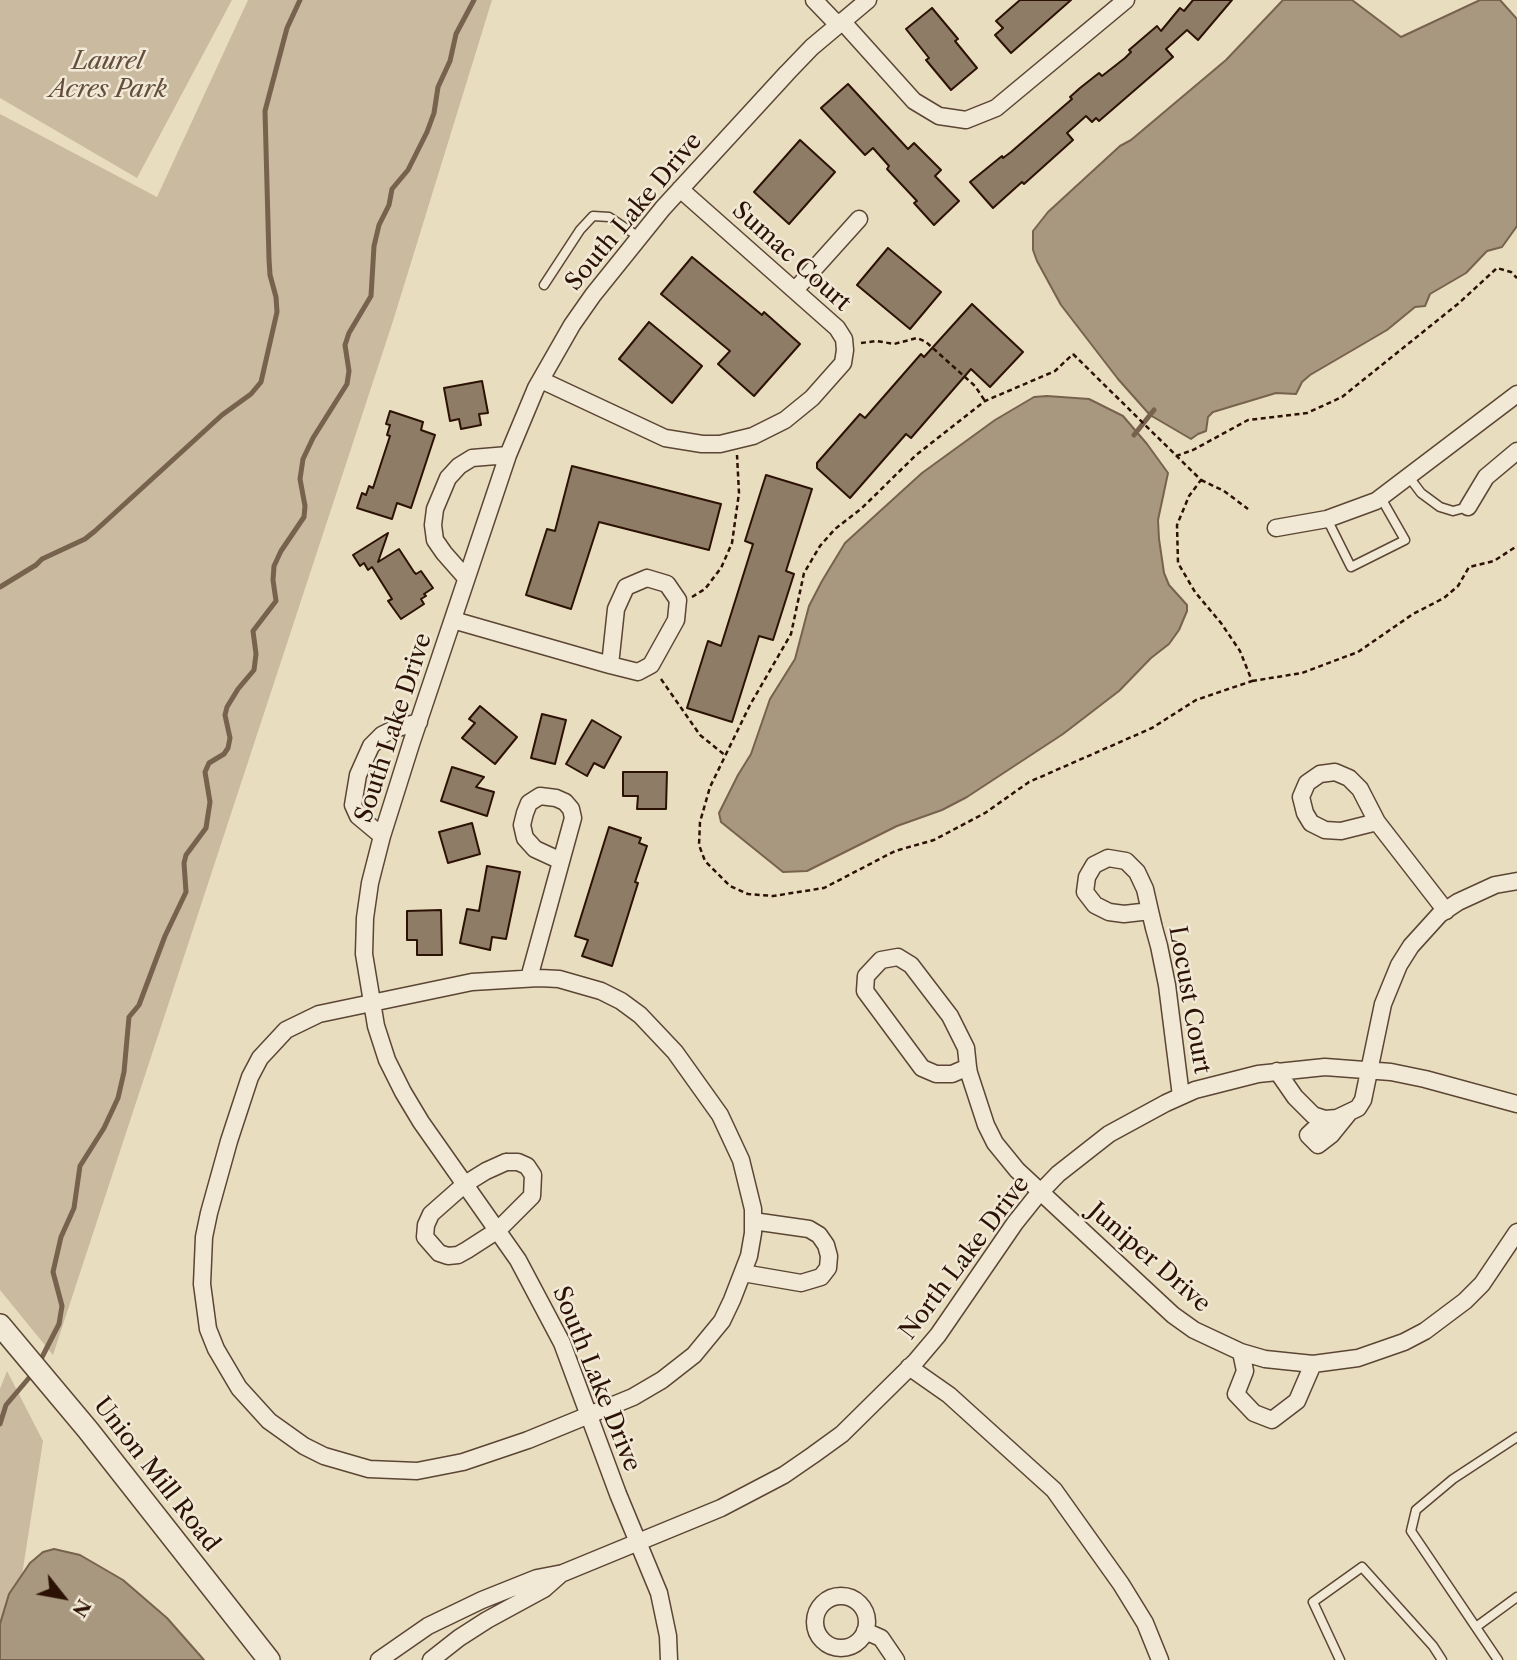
<!DOCTYPE html>
<html>
<head>
<meta charset="utf-8">
<style>
  body { margin:0 }
  #map { position:relative; width:1517px; height:1660px; overflow:hidden; background:#e9ddc0; font-family:"Libre Caslon Text",serif }
  canvas { display:block }
  .north { position:absolute; left:28px; top:1562px; width:70px; height:70px; -webkit-text-stroke:5px #f1e9d6; paint-order:stroke; rotate:121deg; font-size:19px; font-weight:700; line-height:28px; text-align:center; color:#2c1204 }
  .north::after { content:''; display:block; margin:auto; width:24px; height:32px; background:#2c1204; clip-path:polygon(50% 0,100% 100%,50% 72%,0 100%) }
</style>
</head>
<body>
<div id="map">
<canvas width="1517" height="1660"></canvas>
<div class="north">N</div>
</div>
<script>
const g = document.querySelector('canvas').getContext('2d');
g.lineJoin = 'round';
function fillPath(path, color) {
  g.fillStyle = color;
  g.fill(path, 'evenodd');
}
function toPath(rows) {
  const path = new Path2D();
  for (const r of rows) {
    if (r.length === 3) {
      path.moveTo(r[0] + r[2], r[1]);
      path.arc(r[0], r[1], r[2], 0, 2 * Math.PI);
      continue;
    }
    path.moveTo(r[0], r[1]);
    for (let i = 2; i < r.length; i += 2) path.lineTo(r[i], r[i + 1]);
  }
  return path;
}
function stroke(path, color, width, dash) {
  g.strokeStyle = color;
  g.lineWidth = width;
  g.lineCap = dash ? 'butt' : 'round';
  g.setLineDash(dash || []);
  g.stroke(path);
}
function drawText(font, color, halo, rows, align = 'center') {
  g.font = font + ' "Libre Caslon Text",serif';
  g.lineWidth = 5;
  g.setLineDash([]);
  g.textBaseline = 'middle';
  g.strokeStyle = halo;
  g.fillStyle = color;
  for (const [text, x, y, turn = 0] of rows) {
    g.save();
    g.translate(x, y);
    g.rotate((+turn || 0) * Math.PI / 180);
    g.textAlign = isNaN(turn) ? turn : align;
    if (halo) g.strokeText(text, 0, 0);
    g.fillText(text, 0, 0);
    g.restore();
  }
}
fillPath(toPath([
  [0,0,232,0,137,178,0,98],
  [248,0,492,0,393,321,53,1355,0,1290,0,114,157,197],
  [7,1371,43,1441,22,1575,0,1660,0,1389]
]), '#c9baa0');
const water = toPath([
  [1283,0,1352,0,1401,37,1480,0,1500,0,1517,19,1517,226,1502,247,1487,251,1466,273,1430,294,1425,306,1415,307,1387,330,1310,375,1302,382,1296,394,1276,393,1213,412,1208,417,1206,431,1198,434,1191,439,1150,415,1118,379,1061,305,1037,261,1033,250,1033,231,1048,212,1120,146,1131,140,1226,60,1283,0],
  [1047,396,1089,399,1123,416,1147,444,1168,473,1158,520,1159,539,1164,573,1169,585,1187,605,1187,611,1179,630,1169,644,1151,658,1119,691,1063,734,967,797,942,810,897,826,807,871,783,872,721,822,719,813,738,775,751,754,770,699,795,659,809,606,822,581,845,543,922,473,995,420,1034,397,1047,396],
  [54,1549,80,1555,123,1580,167,1618,204,1660,0,1660,0,1624,9,1594,30,1563,43,1552,54,1549]
]);
fillPath(water, '#a99880');
stroke(water, '#77624e', 2);
stroke(toPath([
  [1134,435,1154,410],
  [0,587,36,565,42,559,85,539,95,531,222,415,251,394,261,382,277,312,276,297,270,275,269,259,265,111,287,28,300,0],
  [39,1363,59,1324,62,1306,53,1272,61,1237,74,1208,80,1166,104,1128,118,1098,124,1072,129,1017,139,1005,165,936,186,892,184,863,186,855,206,828,210,802,205,772,209,763,224,754,228,748,230,738,225,715,227,707,238,689,254,670,256,654,253,631,276,601,273,580,274,566,281,551,304,517,305,506,300,479,303,459,313,438,347,384,349,371,345,345,349,333,371,296,374,246,379,225,389,205,392,189,408,170,427,132,434,113,438,87,450,61,456,34,474,0],
  [0,1424,6,1405,34,1372]
]), '#77624e', 5);
const building = toPath([
  [1020,0,1071,0,1011,53,995,35,1003,28,996,21,1020,0],
  [1193,0,1232,0,1198,40,1187,30,1166,49,1173,57,1099,121,1096,118,1092,122,1086,116,1067,133,1073,140,1024,184,1022,182,993,208,970,182,1002,156,1003,158,1011,152,1072,99,1070,97,1080,88,1099,73,1102,76,1125,58,1131,52,1129,50,1157,26,1161,31,1180,8,1184,11,1193,0],
  [932,8,958,39,955,41,977,68,951,90,926,60,929,58,906,29,932,8],
  [848,84,908,149,914,143,941,170,935,176,959,201,934,225,914,203,917,201,887,169,889,166,873,148,865,155,821,108,848,84],
  [800,140,835,172,789,224,754,192,800,140],
  [888,248,941,292,910,329,857,285,888,248],
  [692,257,762,315,764,312,800,344,754,396,718,364,730,351,661,294,692,257],
  [972,304,1023,352,990,387,971,369,911,438,906,434,850,498,817,468,817,463,860,414,865,418,921,354,924,357,972,304],
  [649,322,702,366,672,403,619,359,649,322],
  [482,381,488,413,479,414,481,425,461,429,459,419,450,421,444,388,482,381],
  [390,411,423,422,421,430,435,435,411,508,397,503,392,519,357,508,362,493,366,495,369,486,373,488,390,436,387,435,390,425,386,424,390,411],
  [572,466,721,504,709,550,599,522,571,609,526,595,547,529,555,531,572,466],
  [766,475,812,489,786,571,794,574,773,640,759,636,732,722,687,708,708,641,721,646,753,544,745,541,766,475],
  [388,533,378,562,399,549,414,572,416,574,421,571,433,588,424,594,426,596,421,599,424,604,401,619,388,601,392,599,372,567,368,570,364,563,360,566,353,555,388,533],
  [480,706,517,737,495,764,462,738,475,723,469,719,480,706],
  [542,714,566,720,555,764,531,758,542,714],
  [592,720,621,737,604,768,594,763,587,776,566,764,592,720],
  [452,767,484,777,476,787,494,792,487,816,441,801,452,767],
  [623,772,667,772,666,809,637,809,638,796,623,796,623,772],
  [472,823,480,854,448,863,439,832,472,823],
  [609,827,641,838,639,843,647,846,635,882,638,883,612,966,582,956,588,940,575,936,609,827],
  [487,866,520,872,506,939,492,937,490,950,460,943,467,909,479,911,487,866],
  [441,910,442,955,417,955,417,940,407,940,407,911,441,910]
]);
fillPath(building, '#8e7c66');
stroke(building, '#2c1204', 2);
const service = toPath([
  [544,285,580,230,593,216,609,217,639,237],
  [1409,477,1421,493,1440,507,1453,511,1468,507],
  [1327,519,1351,567,1405,540,1381,498],
  [1476,1627,1517,1597],
  [1340,1660,1313,1602,1362,1567,1433,1646,1442,1660],
  [1498,1660,1411,1531,1416,1510,1453,1479,1517,1437]
]);
const minor = toPath([
  [814,0,838,25],
  [842,21,914,101,939,116,966,120,996,108,1126,0],
  [796,289,859,219],
  [541,380,665,438,702,444,720,444,753,436,785,420,812,398,843,363,845,350,844,339,837,328,680,189],
  [1468,507,1486,477,1517,451],
  [1276,528,1327,519,1376,501,1517,394],
  [466,578,444,553,435,540,433,525,435,509,448,478,459,466,472,458,508,455],
  [647,578,667,584,678,600,676,620,651,665,638,672,610,665,616,609,626,587,647,578],
  [453,620,610,665],
  [1377,822,1341,831,1325,830,1311,823,1305,813,1301,797,1307,783,1320,774,1335,772,1349,778,1360,789,1377,822,1446,911],
  [382,836,358,816,353,805,358,775,371,746,382,735,394,729,419,722],
  [1150,911,1124,914,1109,912,1095,905,1085,892,1087,877,1094,865,1108,858,1126,861,1137,872,1145,889,1150,911,1154,928,1159,946,1167,985,1181,1096],
  [529,978,573,818,571,809,565,802,556,798,540,796,529,803,525,813,522,825,525,838,535,849,561,861],
  [539,978,559,979,601,991,621,1001,640,1015,675,1052,720,1115,741,1160,753,1209,753,1233,749,1256,732,1300,722,1321,694,1355,662,1380,633,1397,528,1440,463,1462,417,1471,369,1469,324,1456,304,1446,269,1421,239,1388,216,1349,208,1329,202,1284,204,1237,209,1213,229,1141,250,1077,260,1058,286,1030,319,1014,472,982,539,978],
  [968,1067,952,1074,936,1074,922,1068,865,991,866,976,881,960,898,957,911,965,950,1016,966,1048,968,1067,969,1073,986,1125,995,1143,1017,1170,1173,1315,1194,1330,1241,1352,1265,1359,1313,1364,1358,1358,1404,1342,1425,1331,1465,1301,1482,1284,1517,1232],
  [1277,1071,1295,1097,1313,1115,1325,1119,1337,1118,1358,1108,1363,1100,1383,1004,1399,965,1411,946,1440,914,1458,902,1495,885,1517,881],
  [1325,1119,1308,1135,1318,1145,1331,1135,1348,1114],
  [506,1162,518,1162,527,1166,533,1175,532,1196,498,1230,467,1250,458,1255,448,1256,439,1253,425,1237,426,1225,431,1214,465,1184,486,1171,506,1162],
  [743,1273,801,1283,821,1277,828,1268,829,1256,826,1245,819,1235,809,1229,753,1221],
  [1241,1352,1245,1371,1236,1394,1254,1413,1272,1420,1297,1401,1313,1364],
  [909,1367,949,1395,1054,1490,1121,1584,1145,1623,1160,1660],
  [841,1622,26],
  [865,1631,881,1638,896,1660],
  [379,1660,428,1626,482,1600,537,1578,563,1573,721,1508,784,1475,813,1455,842,1434,916,1361,938,1335,1015,1223,1035,1198,1058,1174,1109,1134,1166,1103,1195,1090,1258,1074,1325,1067,1391,1072,1425,1079,1517,1104],
  [431,1660,459,1638,487,1620,544,1589,561,1574],
  [669,1660,668,1636,659,1593,618,1494,562,1343,518,1260,421,1122,403,1092,387,1060,376,1026,364,954,365,918,370,883,382,836,411,744,508,455,536,388,572,325,593,295,663,208,787,73,812,47,868,0]
]);
const tertiary = toPath([
  [0,1325,88,1430,269,1660]
]);
stroke(service, '#5b4533', 11);
stroke(minor, '#5b4533', 19);
stroke(tertiary, '#5b4533', 24);
stroke(toPath([
  [861,343,877,341,894,344,917,338,926,342,975,386,985,401],
  [1073,354,1201,480,1189,496,1177,525,1178,563,1195,592,1221,623,1240,651,1252,681,1196,700,1152,728,1029,782,985,813,934,840,895,851,824,888,773,896,748,894,730,886,705,861,699,845,700,822,710,787,750,705,791,634,804,573,820,546,835,529,862,508,916,455,985,401,1055,371,1073,354],
  [1176,456,1193,450,1248,420,1307,413,1342,397,1459,303,1497,268,1511,272,1517,278],
  [1201,480,1224,491,1248,509],
  [692,597,705,589,721,568,732,543,739,493,737,455],
  [661,679,700,735,726,756],
  [1252,681,1302,673,1358,652,1413,614,1444,598,1458,586,1469,567,1494,561,1517,546]
]), '#2c1204', 2.5, [5, 3.5]);
stroke(service, '#f1e9d6', 8);
stroke(minor, '#f1e9d6', 16);
stroke(tertiary, '#f1e9d6', 21);
drawText('italic 24px', '#634d3b', '#f1e9d6', [
  ["Laurel",108,62],
  ["Acres Park",108,90]
]);
drawText('24px', '#2c1204', '#f1e9d6', [
  ["South Lake Drive",634,212,-50],
  ["Sumac Court",791,257,42],
  ["South Lake Drive",394,728,-72],
  ["Locust Court",1189,1000,80],
  ["North Lake Drive",965,1258,-53],
  ["Juniper Drive",1149,1258,41],
  ["South Lake Drive",596,1379,68],
  ["Union Mill Road",156,1475,52]
]);
</script>
</body>
</html>
